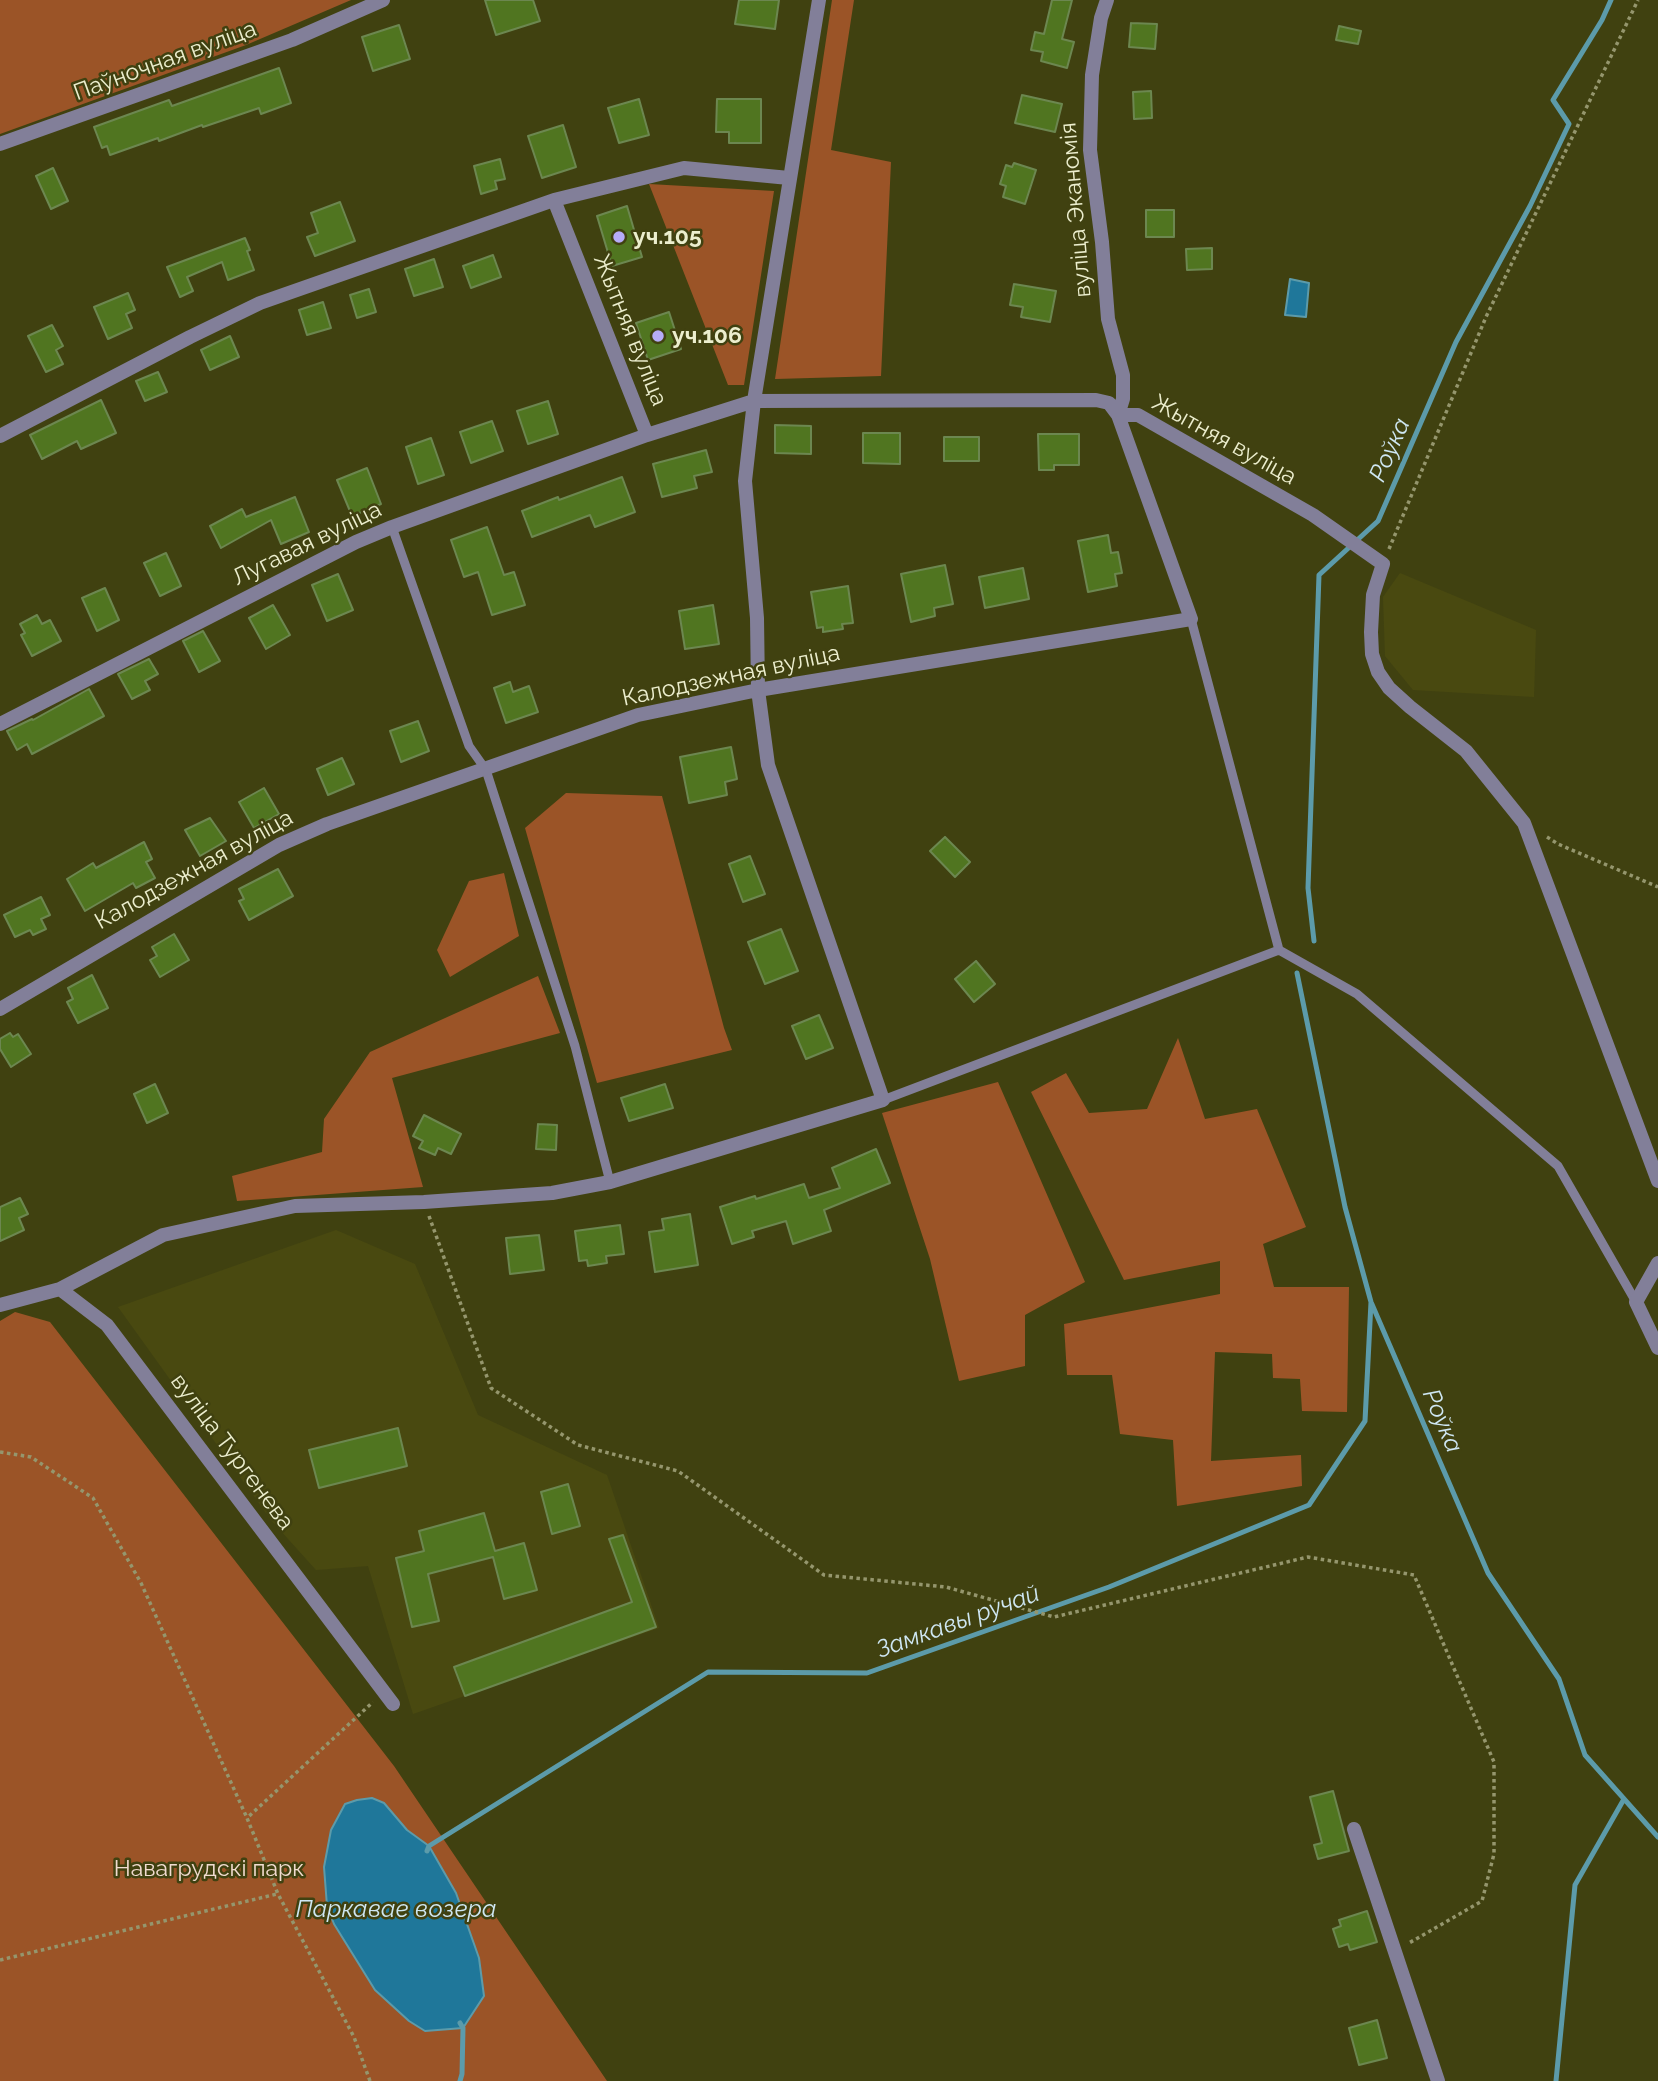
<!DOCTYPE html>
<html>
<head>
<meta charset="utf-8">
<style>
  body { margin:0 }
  canvas { display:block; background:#404110 }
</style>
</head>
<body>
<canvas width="1658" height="2081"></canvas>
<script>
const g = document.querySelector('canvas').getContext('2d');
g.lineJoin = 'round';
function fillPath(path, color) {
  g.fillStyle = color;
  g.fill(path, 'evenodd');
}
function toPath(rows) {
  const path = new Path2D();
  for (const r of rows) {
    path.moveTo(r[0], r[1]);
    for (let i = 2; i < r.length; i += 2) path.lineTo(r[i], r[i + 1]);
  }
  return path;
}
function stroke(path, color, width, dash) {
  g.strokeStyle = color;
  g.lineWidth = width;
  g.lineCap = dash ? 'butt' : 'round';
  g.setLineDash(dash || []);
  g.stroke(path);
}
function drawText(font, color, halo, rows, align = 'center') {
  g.font = font + ' Raleway,sans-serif';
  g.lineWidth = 5;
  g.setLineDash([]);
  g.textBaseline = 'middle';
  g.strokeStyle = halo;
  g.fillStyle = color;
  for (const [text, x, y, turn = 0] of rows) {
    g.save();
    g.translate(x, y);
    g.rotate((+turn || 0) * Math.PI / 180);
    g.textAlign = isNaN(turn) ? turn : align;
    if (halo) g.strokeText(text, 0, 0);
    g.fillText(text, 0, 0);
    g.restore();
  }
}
fillPath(toPath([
  [1400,573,1536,630,1534,697,1413,690,1385,656,1383,597],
  [336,1230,415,1264,478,1415,607,1475,659,1628,413,1714,368,1566,316,1570,271,1520,118,1307]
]), '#494910');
fillPath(toPath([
  [0,0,351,0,246,45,0,134],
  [832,0,854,0,831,150,891,162,881,376,775,379],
  [649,184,774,191,744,385,728,385],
  [566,793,662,796,724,1028,732,1050,597,1083,525,828],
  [504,873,519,936,450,977,437,950,469,881],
  [538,976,560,1033,392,1078,423,1187,237,1201,232,1176,322,1152,324,1119,370,1052],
  [1178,1038,1205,1119,1257,1109,1306,1227,1263,1244,1274,1287,1349,1287,1347,1412,1302,1411,1300,1379,1273,1378,1272,1354,1215,1352,1211,1461,1301,1455,1302,1486,1177,1506,1173,1440,1120,1434,1112,1375,1067,1375,1064,1324,1220,1294,1220,1261,1124,1280,1031,1092,1066,1073,1089,1113,1147,1109],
  [998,1082,1085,1282,1025,1315,1025,1366,959,1381,930,1259,882,1113],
  [15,1312,50,1322,394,1766,607,2081,0,2081,0,1321]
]), '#9b5427');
const water = toPath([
  [1290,279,1309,283,1306,317,1285,315,1290,279],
  [372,1798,384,1803,407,1830,429,1846,456,1893,479,1958,484,1996,463,2028,425,2031,409,2021,375,1990,334,1924,327,1906,324,1867,331,1830,345,1804,357,1800,372,1798]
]);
fillPath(water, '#1f779a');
stroke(water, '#5c9baa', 2);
stroke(toPath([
  [1314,941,1308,888,1319,575,1378,521,1456,342,1530,206,1569,124,1553,100,1602,20,1611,0],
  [1297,973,1345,1207,1371,1302,1488,1573,1559,1679,1585,1755,1658,1837],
  [427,1851,429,1846,708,1672,867,1673,1109,1587,1309,1505,1365,1421,1371,1302],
  [460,2081,462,2074,463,2028,460,2023],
  [1556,2081,1575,1885,1624,1799]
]), '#5c9baa', 5);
const building = toPath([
  [485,0,533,0,540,21,496,35,485,0],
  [739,0,779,0,775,29,735,24,739,0],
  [1052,0,1072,0,1062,39,1074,42,1067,68,1041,61,1043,52,1031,50,1035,32,1044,34,1052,0],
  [1131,23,1157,24,1155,49,1129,47,1131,23],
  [399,25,410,59,373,71,362,37,399,25],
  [1339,26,1361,31,1358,44,1336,40,1339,26],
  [279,68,291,103,261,114,259,108,203,127,202,125,159,141,158,138,110,155,107,146,102,148,94,127,169,100,172,106,279,68],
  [1151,91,1152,118,1134,119,1133,92,1151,91],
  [1022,95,1062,104,1055,132,1015,123,1022,95],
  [639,99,649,135,619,143,608,108,639,99],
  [717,99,761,99,761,143,729,143,729,132,716,132,717,99],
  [563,125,576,167,542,178,528,136,563,125],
  [500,159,505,179,495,181,497,189,481,194,474,166,500,159],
  [1014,163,1036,170,1025,204,1003,197,1006,186,1000,184,1006,165,1012,167,1014,163],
  [53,168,68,201,51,209,36,176,53,168],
  [340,202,355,241,315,256,307,237,318,233,311,213,340,202],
  [627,206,642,257,612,266,597,216,627,206],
  [1146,210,1174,210,1174,237,1146,237,1146,210],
  [245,238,250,250,247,251,254,270,228,280,222,262,187,277,193,291,180,297,167,267,245,238],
  [1212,248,1212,269,1187,270,1186,249,1212,248],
  [493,255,501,277,471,288,463,266,493,255],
  [434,259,443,287,414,296,405,269,434,259],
  [1014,284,1056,291,1050,322,1021,317,1023,307,1010,305,1014,284],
  [369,289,376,312,357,318,350,295,369,289],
  [128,293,135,310,126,314,132,328,108,339,94,307,128,293],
  [323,302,331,328,307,335,299,310,323,302],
  [669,312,681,349,648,360,636,323,669,312],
  [52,325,63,346,56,350,63,364,46,372,28,336,52,325],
  [230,336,239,357,210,370,201,350,230,336],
  [158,372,167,392,145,401,136,381,158,372],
  [101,400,116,433,81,449,77,441,42,459,30,435,101,400],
  [548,401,558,434,528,444,517,411,548,401],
  [492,421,503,451,471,463,460,432,492,421],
  [775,425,811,426,811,454,775,453,775,425],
  [863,433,900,433,900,464,863,463,863,433],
  [1038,434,1079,434,1079,465,1054,465,1054,470,1039,470,1038,434],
  [944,437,979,437,979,461,944,461,944,437],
  [431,438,444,475,418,484,406,447,431,438],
  [706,450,712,472,694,476,697,488,662,497,653,464,706,450],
  [367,468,381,504,352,516,337,480,367,468],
  [622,477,635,512,595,527,590,515,532,537,522,511,558,497,559,500,622,477],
  [295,497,309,532,281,544,271,520,221,548,210,526,242,509,246,517,295,497],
  [487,527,504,575,514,572,525,605,492,615,478,572,464,577,451,540,487,527],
  [1108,535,1111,553,1118,552,1122,573,1115,574,1117,586,1088,592,1078,541,1108,535],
  [166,553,181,586,160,596,144,563,166,553],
  [945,565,953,604,934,608,935,616,911,622,901,574,945,565],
  [1023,568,1029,599,985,608,979,577,1023,568],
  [338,574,353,610,327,621,312,585,338,574],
  [848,586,853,623,842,624,843,629,823,632,823,627,817,628,811,592,848,586],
  [105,588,119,620,97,631,82,598,105,588],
  [273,605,290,635,266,649,249,618,273,605],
  [713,605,719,644,685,649,679,611,713,605],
  [37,615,42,624,50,620,61,641,32,656,21,635,25,633,20,624,37,615],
  [203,631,220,661,199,672,183,641,203,631],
  [149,659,158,674,145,681,150,690,132,699,118,674,149,659],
  [510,682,513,692,529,686,538,712,506,723,494,688,510,682],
  [89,689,104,716,32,754,27,744,17,750,7,731,32,719,33,720,89,689],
  [418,721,429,751,401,762,390,731,418,721],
  [731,747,737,779,725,782,727,795,689,803,680,757,731,747],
  [342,758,354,784,328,795,317,769,342,758],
  [264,788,279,814,254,828,239,802,264,788],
  [210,818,226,841,200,856,185,830,210,818],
  [945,837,970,862,955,877,930,851,945,837],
  [144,842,152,859,146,862,155,878,136,888,133,883,85,911,67,879,93,863,96,868,144,842],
  [750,856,765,894,743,902,729,864,750,856],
  [278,869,293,896,249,920,239,901,244,899,239,889,278,869],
  [41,897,50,915,41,919,46,929,33,935,30,930,15,937,4,915,41,897],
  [781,929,798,971,765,984,748,942,781,929],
  [174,934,189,960,160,977,150,960,157,956,152,947,174,934],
  [976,961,995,984,974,1002,955,979,976,961],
  [92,975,108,1008,78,1023,67,1002,73,999,68,988,92,975],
  [819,1015,833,1048,806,1059,792,1026,819,1015],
  [10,1033,13,1037,18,1034,31,1054,11,1067,0,1049,0,1039,10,1033],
  [155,1084,168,1113,147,1123,134,1094,155,1084],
  [665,1084,673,1108,629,1121,621,1098,665,1084],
  [424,1115,461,1134,451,1154,438,1148,435,1155,419,1148,423,1141,413,1136,424,1115],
  [538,1124,557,1125,556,1150,536,1149,538,1124],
  [876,1149,890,1183,824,1210,831,1231,793,1244,786,1221,752,1231,754,1237,732,1244,720,1207,755,1196,756,1199,804,1184,809,1198,840,1188,832,1168,876,1149],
  [20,1198,28,1214,19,1218,24,1230,0,1241,0,1207,20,1198],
  [690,1214,698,1265,655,1272,649,1232,664,1230,662,1219,690,1214],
  [620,1225,624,1254,606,1256,607,1263,588,1266,587,1260,579,1261,575,1231,620,1225],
  [539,1235,544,1270,510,1274,506,1238,539,1235],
  [398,1428,407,1466,319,1488,309,1450,398,1428],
  [568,1484,580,1526,552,1534,541,1492,568,1484],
  [484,1513,495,1551,524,1543,537,1590,504,1599,493,1557,428,1574,439,1621,412,1627,396,1558,424,1551,419,1531,484,1513],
  [623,1535,656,1627,465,1696,454,1667,632,1602,609,1539,623,1535],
  [1333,1791,1349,1851,1318,1859,1314,1845,1322,1843,1310,1797,1333,1791],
  [1367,1911,1377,1942,1350,1950,1348,1944,1339,1947,1333,1929,1341,1926,1339,1920,1367,1911],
  [1377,2020,1387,2058,1359,2065,1349,2028,1377,2020]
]);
fillPath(building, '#507520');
stroke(building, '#6c8750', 2);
stroke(toPath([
  [1389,549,1486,317,1638,0],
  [1547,837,1558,844,1658,887],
  [429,1216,491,1388,578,1445,678,1471,824,1575,946,1587,1054,1617,1308,1557,1414,1575,1494,1762,1494,1854,1482,1901,1409,1943],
  [0,1452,31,1457,93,1498,141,1583,247,1818],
  [0,1960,277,1894],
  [370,2081,354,2037,278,1894,247,1818,373,1702]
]), '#95966d', 3.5, [3.5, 3.5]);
stroke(toPath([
  [392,527,469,746,486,770,575,1046,610,1182],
  [1191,619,1279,950,1357,994,1558,1166,1636,1302],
  [883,1100,1279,950]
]), '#827f99', 9);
stroke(toPath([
  [0,144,292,40,383,0],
  [554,200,684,168,789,178],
  [0,436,190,337,260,303,554,200,647,435,754,401,1096,400,1109,403,1118,415,1138,415,1313,515,1383,564,1373,595,1371,632,1372,654,1378,672,1389,688,1410,707,1466,751,1524,823,1658,1181],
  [0,724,356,542,392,527,647,435],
  [0,1009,279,845,327,824,638,715,758,690,1191,619,1118,415,1123,399,1123,375,1108,319,1102,242,1090,150,1092,75,1101,18,1107,0],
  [1658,1263,1636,1302,1658,1348],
  [60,1289,163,1235,295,1206,424,1202,552,1193,610,1182,883,1100,768,765,758,690,757,618,745,481,754,401,819,0],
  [0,1305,60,1289,107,1325,393,1704],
  [1354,1829,1438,2081]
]), '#827f99', 14);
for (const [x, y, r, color] of [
  [619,237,7,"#b6acf8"],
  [658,336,7,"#b6acf8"]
]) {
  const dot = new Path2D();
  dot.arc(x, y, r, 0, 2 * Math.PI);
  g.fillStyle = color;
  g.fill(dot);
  stroke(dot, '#404110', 2.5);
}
drawText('23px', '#eceece', '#404110', [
  ["Паўночная вуліца",165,61,-20],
  ["вуліца Эканомія",1076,210,-95],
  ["Жытняя вуліца",630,330,68],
  ["Жытняя вуліца",1224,440,29],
  ["Лугавая вуліца",307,544,-26],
  ["Калодзежная вуліца",731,676,-12],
  ["Калодзежная вуліца",194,870,-29],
  ["вуліца Тургенева",232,1452,53]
]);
drawText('bold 23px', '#eceece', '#404110', [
  ["уч.105",633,237],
  ["уч.106",672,336]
], 'left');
drawText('23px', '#f1dbcf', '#404110', [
  ["Навагрудскі парк",209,1869]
]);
drawText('italic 24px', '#cfe7f3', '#404110', [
  ["Роўка",1390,450,-66],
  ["Роўка",1442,1421,67],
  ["Замкавы ручай",958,1622,-20],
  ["Паркавае возера",396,1910]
]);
</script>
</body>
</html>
